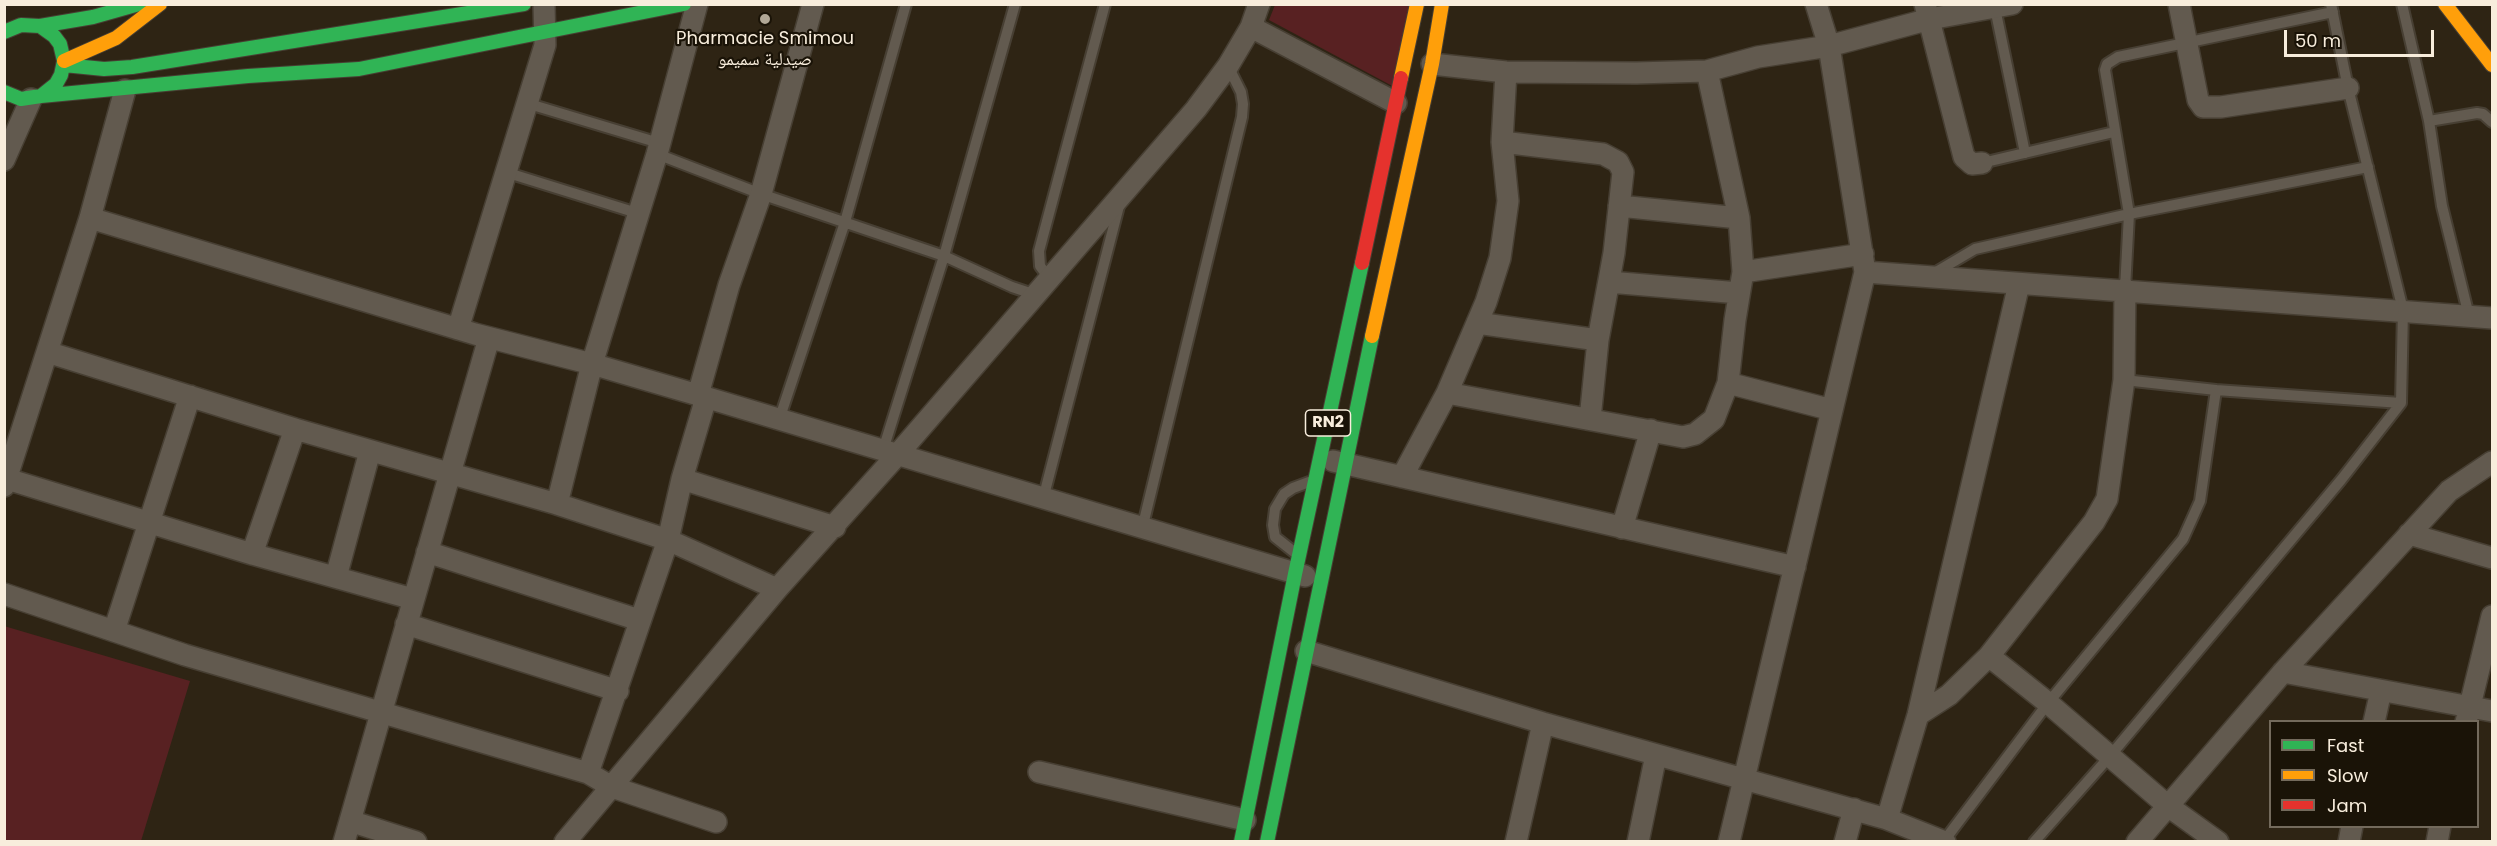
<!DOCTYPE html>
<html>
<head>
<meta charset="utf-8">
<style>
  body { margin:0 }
  #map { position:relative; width:2497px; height:846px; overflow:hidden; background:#2e2414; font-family:Poppins,sans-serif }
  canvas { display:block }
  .frame { position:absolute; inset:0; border:6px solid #f8eddc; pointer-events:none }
  .legend { position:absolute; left:2269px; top:720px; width:210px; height:108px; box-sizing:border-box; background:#1a1307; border:2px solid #736a5c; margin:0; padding:8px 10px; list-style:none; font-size:18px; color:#f8eddc }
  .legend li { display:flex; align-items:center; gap:12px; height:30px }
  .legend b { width:30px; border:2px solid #736a5c }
  .scale { position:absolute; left:2284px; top:30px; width:150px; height:27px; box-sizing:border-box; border:3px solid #f8eddc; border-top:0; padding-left:8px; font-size:18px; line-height:21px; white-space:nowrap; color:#f8eddc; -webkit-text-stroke:4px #1a1307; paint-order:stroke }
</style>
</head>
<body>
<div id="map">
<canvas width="2497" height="846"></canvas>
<div class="frame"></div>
<ul class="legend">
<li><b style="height:8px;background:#30b455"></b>Fast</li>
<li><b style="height:8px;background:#ff9f0a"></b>Slow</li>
<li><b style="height:8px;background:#e5322d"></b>Jam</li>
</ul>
<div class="scale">50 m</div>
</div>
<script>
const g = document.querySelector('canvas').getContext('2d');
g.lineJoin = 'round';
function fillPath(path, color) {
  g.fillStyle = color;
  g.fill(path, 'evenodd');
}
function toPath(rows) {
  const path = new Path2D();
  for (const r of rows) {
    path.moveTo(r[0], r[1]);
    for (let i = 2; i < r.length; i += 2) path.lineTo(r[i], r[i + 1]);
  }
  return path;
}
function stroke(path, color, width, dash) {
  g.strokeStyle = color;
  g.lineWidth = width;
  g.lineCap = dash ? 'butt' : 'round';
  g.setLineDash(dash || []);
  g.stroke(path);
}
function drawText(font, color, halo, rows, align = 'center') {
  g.font = font + ' Poppins,"Noto Naskh Arabic",sans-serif';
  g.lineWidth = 4.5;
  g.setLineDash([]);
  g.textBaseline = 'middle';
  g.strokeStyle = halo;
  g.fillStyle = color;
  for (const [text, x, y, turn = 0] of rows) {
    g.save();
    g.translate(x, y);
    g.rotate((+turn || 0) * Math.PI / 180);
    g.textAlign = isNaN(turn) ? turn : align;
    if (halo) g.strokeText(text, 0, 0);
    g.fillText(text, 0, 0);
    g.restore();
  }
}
fillPath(toPath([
  [1275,5,1417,5,1398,89,1269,20],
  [4,626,190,681,141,841,5,841]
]), '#582122');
const lane = toPath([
  [2402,4,2429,121,2442,206,2469,316],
  [1995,8,2025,153],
  [526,103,659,143],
  [2429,121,2477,113,2483,114,2492,122],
  [657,154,761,194,944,256,1012,287,1036,295],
  [1982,163,2114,132],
  [505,172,637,213],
  [1931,275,1975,249,2129,214,2368,167],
  [1049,278,1040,266,1039,251,1105,4],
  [2125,289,2129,214,2105,70,2107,64,2118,57,2333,12],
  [2124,380,2216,390,2401,403],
  [779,420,845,222,906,4],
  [883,450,944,256,1015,4],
  [1043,499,1119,206],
  [1142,529,1242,117,1243,104,1241,92,1228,66],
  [1294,552,1275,537,1273,525,1275,509,1284,494,1293,488,1309,482],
  [1944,841,2048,703,2183,539,2200,501,2216,390],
  [2034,842,2110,756,2341,480,2401,403,2403,310,2348,88,2331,4]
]);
const street = toPath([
  [1925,4,1964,157,1972,164,1982,163],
  [2179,4,2198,100,2203,107,2221,107,2348,88],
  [1251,27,1396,103],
  [1432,64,1506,72,1636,73,1707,71,1758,57,1829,46,1930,19,2012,4],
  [1502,142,1603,154,1618,162,1623,172,1614,253,1598,340,1590,419],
  [4,160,31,99],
  [1619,206,1739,218],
  [90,218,475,334,592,364,698,395,1305,576],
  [1743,272,1863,254],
  [1865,272,2492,318],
  [1609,282,1739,293],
  [1477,323,1598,340],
  [458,329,545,45,544,4],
  [47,352,295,429,557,504,668,540,777,589],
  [1728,383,1832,410],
  [1447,393,1683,437,1695,434,1714,419,1728,383,1735,320,1743,272,1739,218,1707,71],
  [698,395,729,285,761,194,813,4],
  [1333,461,1795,567],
  [1402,477,1447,393,1486,302,1500,258,1508,201,1502,142,1506,72],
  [7,479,252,554,413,599],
  [682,479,835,527],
  [4,486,90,218,125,90],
  [557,504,592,364,657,154,697,4],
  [1622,528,1651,430],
  [2409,534,2492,558],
  [427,552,639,620],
  [252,554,295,429],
  [336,577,370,451],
  [4,594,185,655,588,773,612,787,716,822],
  [406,624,618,691],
  [114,631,190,396],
  [1306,651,1543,723,1887,819,1945,842],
  [1989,656,2048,703,2168,806,2218,842],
  [2283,672,2492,711],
  [1918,715,1949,695,1989,656,2094,522,2107,499,2124,380,2125,289],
  [2374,722,2381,691],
  [2466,722,2492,616],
  [1039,772,1245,820],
  [588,773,668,540,682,479,706,398],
  [1887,819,1918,715,2019,284],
  [350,821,416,842],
  [344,842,489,338],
  [565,842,777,589,898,454,1196,109,1228,66,1251,27,1259,4],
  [1516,842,1543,723],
  [1638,842,1656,755],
  [1729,842,1865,272,1829,46,1816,4],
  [1845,842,1854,809],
  [2137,842,2283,672,2449,491,2492,462],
  [2349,842,2352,826],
  [2437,842,2440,826]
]);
const fast = toPath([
  [40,26,93,17,139,4],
  [4,32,21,25,40,26,54,36,60,44,64,61,61,75,56,84,41,96,21,99,4,92],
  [64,65,104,69,132,67,524,4],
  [41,96,248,76,359,69,684,4],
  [1241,842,1295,574,1362,263],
  [1267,842,1372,336]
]);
const slow = toPath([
  [2445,4,2492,65],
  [64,61,116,38,160,4],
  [1401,78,1417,4],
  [1372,336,1432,64,1442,4]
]);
const jam = toPath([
  [1362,263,1401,78]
]);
stroke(lane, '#473f33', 14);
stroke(street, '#473f33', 24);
stroke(fast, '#473f33', 16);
stroke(slow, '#473f33', 16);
stroke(jam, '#473f33', 16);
stroke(lane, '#625a4f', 10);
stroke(street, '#625a4f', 21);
stroke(fast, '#30b455', 14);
stroke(slow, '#ff9f0a', 14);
stroke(jam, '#e5322d', 14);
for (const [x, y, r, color] of [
  [765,19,6,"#b1a796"]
]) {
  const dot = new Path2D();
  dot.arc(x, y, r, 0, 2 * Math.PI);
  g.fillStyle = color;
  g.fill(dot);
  stroke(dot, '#1a1307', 2);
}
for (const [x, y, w] of [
  [1328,423,45]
]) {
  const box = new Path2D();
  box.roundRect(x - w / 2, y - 13, w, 26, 4.5);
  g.fillStyle = '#1a1307';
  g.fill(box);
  stroke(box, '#f8eddc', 1.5);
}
drawText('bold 16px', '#f8eddc', null, [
  ["RN2",1328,423]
]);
drawText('18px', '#f8eddc', '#1a1307', [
  ["Pharmacie Smimou",765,39],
  ["صيدلية سميمو",765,60]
]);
</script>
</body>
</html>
